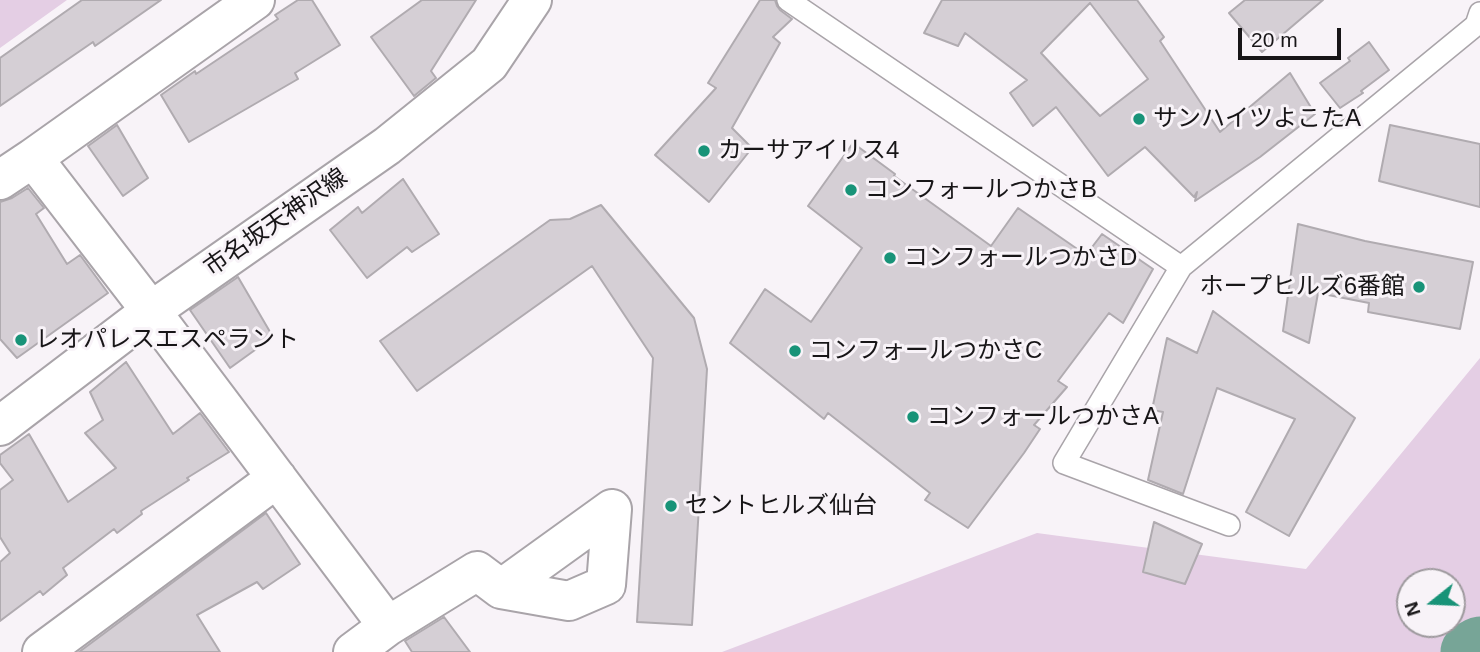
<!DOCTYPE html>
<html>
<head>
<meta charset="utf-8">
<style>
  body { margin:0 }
  #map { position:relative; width:1480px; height:652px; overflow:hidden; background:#f8f3f8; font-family:Arial,sans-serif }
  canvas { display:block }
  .north { position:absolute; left:1396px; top:568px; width:70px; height:70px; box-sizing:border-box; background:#f8f3f8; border:2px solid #9e9a9e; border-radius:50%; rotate:252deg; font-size:19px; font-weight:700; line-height:28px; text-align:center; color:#171517 }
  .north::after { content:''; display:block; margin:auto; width:24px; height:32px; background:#189378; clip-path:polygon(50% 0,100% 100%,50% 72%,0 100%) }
  .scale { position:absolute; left:1238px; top:28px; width:103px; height:32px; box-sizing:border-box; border:4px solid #171517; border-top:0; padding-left:9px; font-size:21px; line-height:24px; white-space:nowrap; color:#171517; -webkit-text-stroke:5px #f8f3f8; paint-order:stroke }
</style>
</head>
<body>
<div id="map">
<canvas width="1480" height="652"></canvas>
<div class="north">N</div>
<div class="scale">20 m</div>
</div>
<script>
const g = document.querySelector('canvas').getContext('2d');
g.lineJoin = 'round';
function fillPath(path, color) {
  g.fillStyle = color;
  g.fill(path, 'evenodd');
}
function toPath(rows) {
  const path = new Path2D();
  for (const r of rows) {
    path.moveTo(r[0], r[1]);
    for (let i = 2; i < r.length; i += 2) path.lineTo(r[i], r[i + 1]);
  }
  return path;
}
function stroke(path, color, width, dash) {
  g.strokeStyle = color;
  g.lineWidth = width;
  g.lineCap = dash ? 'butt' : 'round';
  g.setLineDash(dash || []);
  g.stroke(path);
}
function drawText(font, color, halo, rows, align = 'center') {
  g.font = font + ' Arial,"Noto Sans JP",sans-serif';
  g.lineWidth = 6;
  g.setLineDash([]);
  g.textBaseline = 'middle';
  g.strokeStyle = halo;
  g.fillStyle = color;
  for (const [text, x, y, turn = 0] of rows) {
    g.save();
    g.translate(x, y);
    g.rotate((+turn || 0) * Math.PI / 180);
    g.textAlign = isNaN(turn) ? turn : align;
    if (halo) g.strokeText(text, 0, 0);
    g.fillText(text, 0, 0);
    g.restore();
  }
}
fillPath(toPath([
  [0,0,67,0,0,48],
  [1480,358,1480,652,722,652,1037,533,1306,569],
  [1410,582,1452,582,1452,624,1410,624]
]), '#e4cee4');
stroke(toPath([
  [1471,652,1480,647]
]), '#77a597', 61);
const building = toPath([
  [82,0,161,0,95,46,93,42,0,106,0,58,82,0],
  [298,0,312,0,340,45,295,73,298,79,189,142,161,95,195,71,196,74,278,19,275,15,298,0],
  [422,0,476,0,431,71,436,78,414,96,371,37,422,0],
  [760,0,775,0,777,6,780,10,792,19,773,37,780,43,732,128,752,148,709,202,655,155,716,88,708,83,760,0],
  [942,0,1137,0,1164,37,1160,41,1220,132,1290,73,1315,114,1260,157,1195,201,1197,192,1194,197,1145,147,1108,176,1056,107,1033,126,1010,93,1027,80,965,33,958,46,924,33,942,0],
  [1090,3,1148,79,1100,116,1041,53,1090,3],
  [1245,0,1323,0,1262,52,1229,13,1245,0],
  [1369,42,1389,70,1361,91,1363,93,1340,108,1320,83,1350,61,1348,58,1369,42],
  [117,125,148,178,123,196,88,146,117,125],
  [1390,125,1480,144,1480,207,1379,181,1390,125],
  [853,143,895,174,894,176,991,246,1018,208,1086,255,1102,234,1153,269,1123,323,1109,313,1058,381,1067,387,1034,425,1040,429,1024,453,968,528,925,500,930,493,828,413,824,419,730,343,765,289,811,322,862,248,808,206,853,143],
  [403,179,439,234,412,252,407,247,367,278,330,230,358,207,362,213,403,179],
  [28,188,44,208,36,214,67,264,80,255,108,293,17,358,0,339,0,202,12,198,28,188],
  [601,205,694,318,707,369,692,625,637,622,653,358,592,266,417,391,380,341,550,220,570,219,601,205],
  [1298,224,1365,241,1473,262,1460,329,1368,312,1369,303,1318,293,1309,343,1283,331,1298,224],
  [238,277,273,337,230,368,190,310,238,277],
  [1213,311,1355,418,1289,536,1246,512,1295,419,1217,388,1183,494,1148,480,1163,412,1152,410,1167,338,1197,353,1213,311],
  [126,362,173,434,200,413,229,452,187,478,189,480,141,511,142,514,117,533,114,529,63,568,67,575,43,595,40,591,0,621,0,562,10,553,0,537,0,490,13,480,0,463,0,455,29,434,68,502,116,468,85,433,103,420,90,392,126,362],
  [266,513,300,564,263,589,257,582,197,615,220,652,79,652,266,513],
  [1154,522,1202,544,1185,584,1143,572,1154,522],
  [444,617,470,652,412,652,405,641,444,617]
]);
fillPath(building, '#d5cfd5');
stroke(building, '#b0abb0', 2);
const lane = toPath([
  [788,0,1181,267,1476,25,1480,13],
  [1181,267,1064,463,1229,525]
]);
const street = toPath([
  [255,0,33,158,151,311,388,626],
  [0,180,33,158],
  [0,426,151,311,387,146,489,64,532,0],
  [42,652,277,478],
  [353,652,388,626,477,571,501,589,569,601,606,585,612,509,501,589]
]);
stroke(lane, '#a9a4a9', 24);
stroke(street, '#a9a4a9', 42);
stroke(lane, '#fff', 21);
stroke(street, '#fff', 38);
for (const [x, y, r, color] of [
  [1139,119,7,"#189378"],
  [704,151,7,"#189378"],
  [851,190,7,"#189378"],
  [890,258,7,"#189378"],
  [1419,287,7,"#189378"],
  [21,340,7,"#189378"],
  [795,351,7,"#189378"],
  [913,417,7,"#189378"],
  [671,506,7,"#189378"]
]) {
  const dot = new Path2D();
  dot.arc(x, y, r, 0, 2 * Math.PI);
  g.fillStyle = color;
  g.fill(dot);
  stroke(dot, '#f8f3f8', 2.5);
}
drawText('24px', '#171517', '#f8f3f8', [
  ["サンハイツよこたA",1153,119],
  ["カーサアイリス4",718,151],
  ["コンフォールつかさB",865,190],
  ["コンフォールつかさD",904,258],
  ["ホープヒルズ6番館",1405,287,"right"],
  ["レオパレスエスペラント",35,340],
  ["コンフォールつかさC",809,351],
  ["コンフォールつかさA",927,417],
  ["セントヒルズ仙台",685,506]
], 'left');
drawText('24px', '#171517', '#f8f3f8', [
  ["市名坂天神沢線",276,223,-35]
]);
</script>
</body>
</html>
